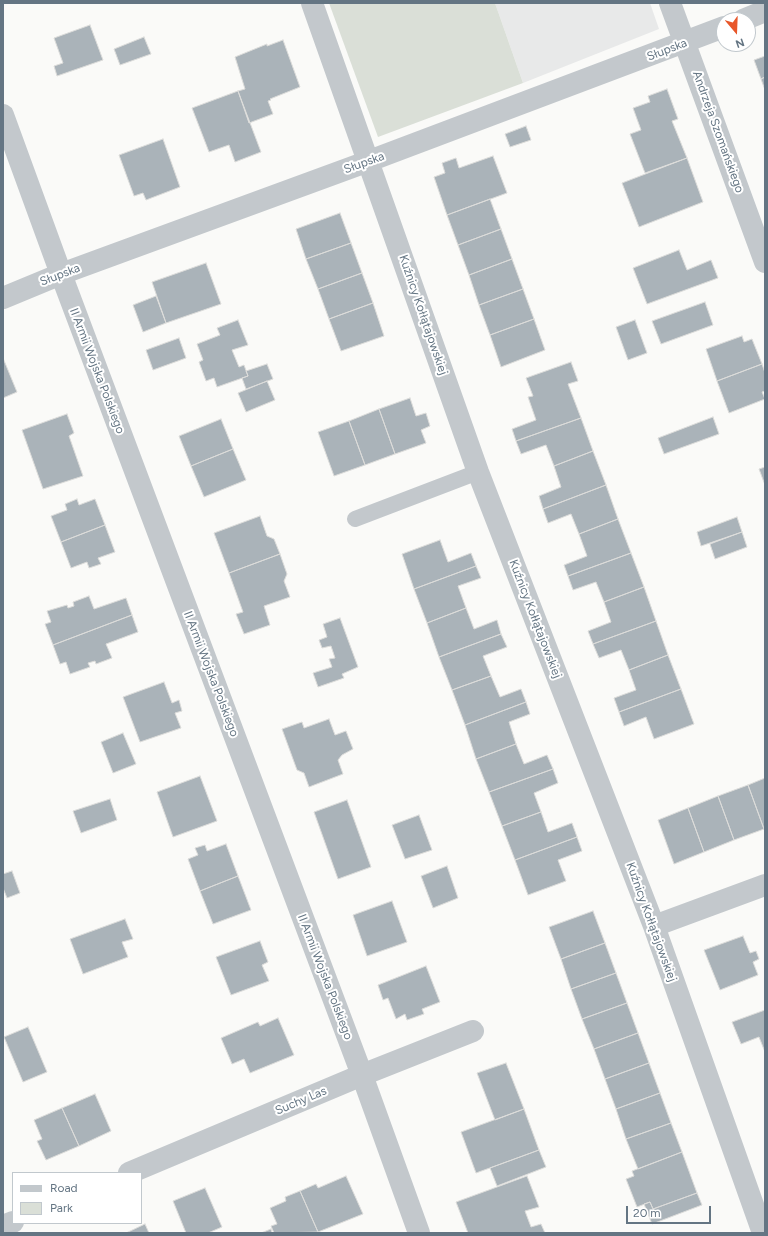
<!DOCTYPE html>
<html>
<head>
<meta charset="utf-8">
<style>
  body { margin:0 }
  #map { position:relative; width:768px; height:1236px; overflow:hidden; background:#fafaf8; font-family:Figtree,sans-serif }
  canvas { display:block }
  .frame { position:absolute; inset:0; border:4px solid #647583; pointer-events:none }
  .legend { position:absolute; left:12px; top:1172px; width:130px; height:52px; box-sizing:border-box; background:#fff; border:1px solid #c1c8cd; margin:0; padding:5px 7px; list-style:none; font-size:12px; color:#647583 }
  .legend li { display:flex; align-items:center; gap:8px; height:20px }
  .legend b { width:20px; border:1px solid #c1c8cd }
  .north { position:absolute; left:716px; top:12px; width:40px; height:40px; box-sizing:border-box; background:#fff; border:1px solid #c1c8cd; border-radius:50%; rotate:161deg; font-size:11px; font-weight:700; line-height:16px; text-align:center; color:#647583 }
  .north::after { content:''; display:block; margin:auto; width:14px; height:18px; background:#e8572a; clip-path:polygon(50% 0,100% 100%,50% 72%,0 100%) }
  .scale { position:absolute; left:626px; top:1206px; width:85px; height:18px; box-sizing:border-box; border:2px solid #647583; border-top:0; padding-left:5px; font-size:12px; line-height:14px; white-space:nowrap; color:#647583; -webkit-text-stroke:3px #fff; paint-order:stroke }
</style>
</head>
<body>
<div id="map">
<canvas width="768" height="1236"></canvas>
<div class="frame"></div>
<ul class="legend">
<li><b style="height:5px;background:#c3c8cc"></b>Road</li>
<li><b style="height:11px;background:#dadfd7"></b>Park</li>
</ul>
<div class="north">N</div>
<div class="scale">20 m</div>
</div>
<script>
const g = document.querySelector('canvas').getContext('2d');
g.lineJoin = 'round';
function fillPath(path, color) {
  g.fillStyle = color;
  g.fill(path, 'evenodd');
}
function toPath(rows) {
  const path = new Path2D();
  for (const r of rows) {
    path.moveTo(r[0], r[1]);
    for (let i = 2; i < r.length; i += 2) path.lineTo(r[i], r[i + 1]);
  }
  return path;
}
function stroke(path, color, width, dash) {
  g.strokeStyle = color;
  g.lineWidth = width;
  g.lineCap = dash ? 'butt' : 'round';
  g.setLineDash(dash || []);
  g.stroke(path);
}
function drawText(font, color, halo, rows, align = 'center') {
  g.font = font + ' Figtree,sans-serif';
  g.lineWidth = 4;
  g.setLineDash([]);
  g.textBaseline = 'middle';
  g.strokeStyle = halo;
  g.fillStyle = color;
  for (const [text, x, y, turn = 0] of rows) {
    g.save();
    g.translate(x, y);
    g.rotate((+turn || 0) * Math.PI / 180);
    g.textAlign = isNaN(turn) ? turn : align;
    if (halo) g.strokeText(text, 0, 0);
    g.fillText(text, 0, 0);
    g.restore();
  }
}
fillPath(toPath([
  [495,3,650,3,659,29,523,83]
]), '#e8e9e9');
fillPath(toPath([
  [329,3,495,3,523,83,378,137]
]), '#dadfd7');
const building = toPath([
  [90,25,103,60,57,76,54,66,63,63,54,38,90,25],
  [144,37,151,54,120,65,114,49,144,37],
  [283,40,300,87,270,99,271,100,268,101,273,114,249,123,238,91,245,89,235,57,267,44,267,46,283,40],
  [765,56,765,77,761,79,754,60,765,56],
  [765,77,765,90,761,79,765,77],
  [667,89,678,119,672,121,687,158,645,173,630,134,641,130,633,108,650,102,648,96,667,89],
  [238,91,261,152,235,162,229,145,209,152,192,108,238,91],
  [526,126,531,140,510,147,505,134,526,126],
  [163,139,180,187,146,200,143,193,134,196,119,155,163,139],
  [493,156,507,193,447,215,434,177,445,173,442,163,456,158,459,168,493,156],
  [687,158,703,202,639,227,622,183,687,158],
  [490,199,501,229,458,245,447,215,490,199],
  [340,213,351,243,306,259,296,229,340,213],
  [501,229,512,259,469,275,458,245,501,229],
  [351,243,362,273,318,289,306,259,351,243],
  [679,250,687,270,711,260,718,278,647,304,633,268,679,250],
  [512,259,523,289,479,305,469,275,512,259],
  [206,263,221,304,166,323,152,282,206,263],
  [362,273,373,303,329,319,318,289,362,273],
  [523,289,534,319,490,335,479,305,523,289],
  [156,296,166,323,143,332,133,305,156,296],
  [705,302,713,325,661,344,652,321,705,302],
  [373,303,384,336,341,351,329,319,373,303],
  [534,319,545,350,501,367,490,335,534,319],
  [238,320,248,345,232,350,239,367,244,365,248,376,217,387,214,378,206,381,199,362,203,360,197,344,220,335,217,328,238,320],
  [635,320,647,353,628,360,616,327,635,320],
  [742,336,744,342,752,339,762,364,717,381,706,349,742,336],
  [179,338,186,358,153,370,146,350,179,338],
  [3,358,17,392,3,398,3,358],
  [571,362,578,381,568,384,581,418,516,441,512,429,536,420,528,397,533,396,526,378,571,362],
  [267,364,273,379,246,389,242,378,248,376,246,371,267,364],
  [762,364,765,373,765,391,762,392,765,399,729,413,717,381,762,364],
  [267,381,275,400,246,412,238,393,267,381],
  [410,398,416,416,426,413,430,426,421,430,426,443,395,454,379,409,410,398],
  [379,409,395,454,365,465,349,421,379,409],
  [67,414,74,433,69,436,83,476,43,489,22,430,67,414],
  [713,417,719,434,664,454,658,438,713,417],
  [581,418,593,451,554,466,546,445,521,454,516,441,581,418],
  [221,419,233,449,191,466,179,436,221,419],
  [349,421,365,465,334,476,318,432,349,421],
  [233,449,246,480,204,497,191,466,233,449],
  [593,451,606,485,543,509,539,496,561,487,554,466,593,451],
  [765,467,765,485,759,469,765,467],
  [606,485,618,519,579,534,571,514,548,523,543,509,606,485],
  [77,499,79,505,95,499,105,525,61,542,51,516,67,510,65,504,77,499],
  [260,516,267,536,274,539,280,554,229,573,214,533,260,516],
  [737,517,742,532,701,546,697,532,737,517],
  [618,519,631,553,568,576,564,565,587,556,579,534,618,519],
  [105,525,115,552,98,558,101,564,89,568,87,562,71,568,61,542,105,525],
  [742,532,747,547,715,559,710,544,742,532],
  [440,540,448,562,471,553,476,566,414,589,402,554,440,540],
  [631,553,644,587,604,602,596,582,573,590,568,576,631,553],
  [280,554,287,574,284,581,290,597,264,606,270,625,244,634,236,614,243,612,229,573,280,554],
  [476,566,481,578,458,586,466,608,427,623,414,589,476,566],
  [644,587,656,621,593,644,588,631,611,622,604,602,644,587],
  [89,596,94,609,126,598,132,615,53,645,45,624,51,622,47,611,67,605,68,608,74,606,73,602,89,596],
  [466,608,474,629,497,620,501,634,439,657,427,623,466,608],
  [132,615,138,632,106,644,112,658,96,664,95,661,88,663,90,667,70,674,66,662,60,664,53,645,132,615],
  [340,618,358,667,342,674,344,678,318,687,313,673,332,667,329,659,335,658,331,646,322,648,319,640,327,637,323,624,340,618],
  [656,621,668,655,629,670,621,650,599,658,593,644,656,621],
  [501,634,507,647,483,656,491,676,452,690,439,657,501,634],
  [668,655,681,689,619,712,614,698,636,690,629,670,668,655],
  [491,676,500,697,521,689,526,702,465,725,452,690,491,676],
  [164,682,172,703,179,700,182,711,175,713,181,728,140,742,123,697,164,682],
  [681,689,694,724,654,739,646,717,624,726,619,712,681,689],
  [526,702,530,714,509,722,516,744,476,759,465,725,526,702],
  [329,719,335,735,346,731,353,749,342,755,338,760,343,774,309,787,304,773,297,770,282,729,302,722,304,728,329,719],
  [123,733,136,764,113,773,101,742,123,733],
  [516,744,524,764,547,755,553,769,489,792,476,759,516,744],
  [553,769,558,783,534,793,541,812,502,826,489,792,553,769],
  [200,776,217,821,173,837,157,792,200,776],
  [765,778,765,829,764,829,748,785,765,778],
  [748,785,764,829,734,840,718,796,748,785],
  [718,796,734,840,704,852,688,808,718,796],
  [110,799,117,820,81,833,73,811,110,799],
  [347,800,371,867,338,879,314,812,347,800],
  [688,808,704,852,674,864,658,820,688,808],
  [541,812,548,832,572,823,577,837,515,860,502,826,541,812],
  [419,815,432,850,405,859,392,825,419,815],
  [577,837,582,851,558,860,566,881,528,895,515,860,577,837],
  [226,844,238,876,200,891,188,859,198,855,195,848,205,845,207,851,226,844],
  [447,866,458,898,433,908,421,876,447,866],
  [12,871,20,893,7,898,3,888,3,874,12,871],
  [238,876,251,910,213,924,200,891,238,876],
  [392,901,407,942,367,956,353,915,392,901],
  [593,911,605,943,561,959,549,927,593,911],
  [125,919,133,939,122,942,128,957,83,974,70,939,125,919],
  [743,936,750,953,756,951,759,959,753,962,758,975,720,990,704,950,743,936],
  [260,941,268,962,262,965,269,981,231,995,216,957,260,941],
  [605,943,616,973,571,989,561,959,605,943],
  [426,966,440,1002,422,1009,424,1014,407,1020,405,1014,396,1019,388,998,383,1000,378,985,426,966],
  [616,973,627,1003,582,1019,571,989,616,973],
  [627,1003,638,1033,594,1049,582,1019,627,1003],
  [765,1010,765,1052,759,1037,741,1044,732,1022,765,1010],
  [278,1018,294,1055,250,1073,244,1059,232,1064,221,1038,258,1022,260,1026,278,1018],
  [28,1027,47,1072,23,1082,4,1037,28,1027],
  [638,1033,649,1063,605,1079,594,1049,638,1033],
  [506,1063,524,1109,495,1120,477,1073,506,1063],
  [649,1063,660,1093,616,1109,605,1079,649,1063],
  [660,1093,671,1123,626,1139,616,1109,660,1093],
  [95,1094,111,1131,79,1146,62,1108,95,1094],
  [62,1108,79,1146,46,1160,37,1141,42,1139,34,1120,62,1108],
  [524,1109,539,1150,476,1173,461,1132,524,1109],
  [671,1123,682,1152,638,1169,626,1139,671,1123],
  [539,1150,546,1167,497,1186,490,1168,539,1150],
  [682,1152,697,1193,653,1209,650,1202,637,1207,626,1179,634,1176,632,1171,682,1152],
  [346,1176,363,1214,318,1232,300,1191,316,1184,318,1188,346,1176],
  [527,1176,539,1207,525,1211,531,1227,541,1224,545,1233,468,1233,456,1202,527,1176],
  [205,1188,222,1227,208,1233,186,1233,173,1201,205,1188],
  [300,1191,318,1232,274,1233,271,1226,277,1224,270,1208,286,1201,285,1197,300,1191],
  [697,1193,702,1205,652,1224,644,1204,650,1202,653,1209,697,1193],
  [145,1224,149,1233,126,1233,145,1224],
  [271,1229,272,1233,261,1233,271,1229]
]);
fillPath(building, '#aab3b9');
stroke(building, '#dcdcda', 1);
stroke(toPath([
  [355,519,478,472]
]), '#c3c8cc', 16);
stroke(toPath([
  [312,3,478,472,654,926,763,1233],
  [670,3,765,262],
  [743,20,765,11],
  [3,115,61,274,362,1075,419,1233],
  [3,298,61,274,369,161,724,27],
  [654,926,765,885],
  [129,1173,362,1075,473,1031],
  [3,1226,13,1222]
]), '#c3c8cc', 22);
drawText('12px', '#647583', '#fff', [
  ["Słupska",667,50,-21],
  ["Andrzeja Szomańskiego",718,132,70],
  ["Słupska",364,163,-20],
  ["Słupska",60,275,-21],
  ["Kuźnicy Kołłątajowskiej",423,315,71],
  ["II Armii Wojska Polskiego",97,371,69],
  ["Kuźnicy Kołłątajowskiej",535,619,69],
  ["II Armii Wojska Polskiego",211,674,69],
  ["Kuźnicy Kołłątajowskiej",651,922,70],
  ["II Armii Wojska Polskiego",325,977,69],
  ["Suchy Las",301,1101,-23]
]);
</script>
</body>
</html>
